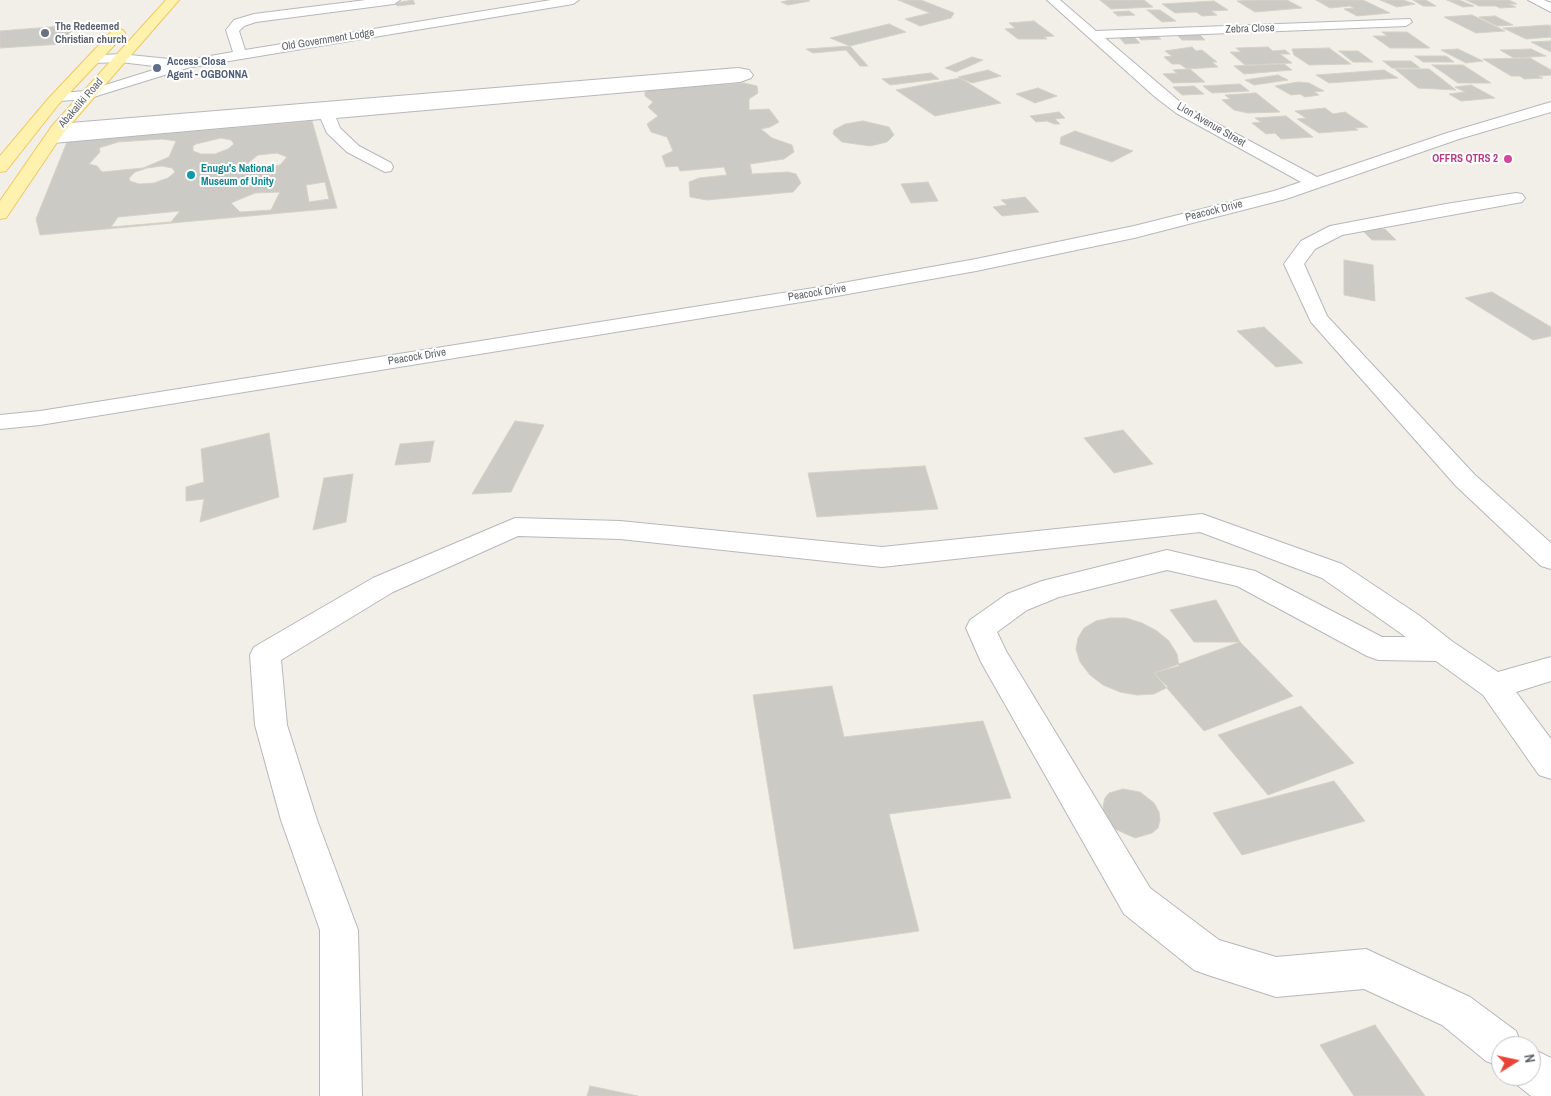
<!DOCTYPE html>
<html>
<head>
<meta charset="utf-8">
<style>
  body { margin:0 }
  #map { position:relative; width:1551px; height:1096px; overflow:hidden; background:#f1efe8; font-family:"Archivo Narrow",sans-serif }
  canvas { display:block }
  .north { position:absolute; left:1491px; top:1036px; width:50px; height:50px; box-sizing:border-box; background:#fff; border:1px solid #bfc1c3; border-radius:50%; rotate:80deg; font-size:14px; font-weight:700; line-height:20px; text-align:center; color:#5f6368 }
  .north::after { content:''; display:block; margin:auto; width:18px; height:22px; background:#ea4335; clip-path:polygon(50% 0,100% 100%,50% 72%,0 100%) }
</style>
</head>
<body>
<div id="map">
<canvas width="1551" height="1096"></canvas>
<div class="north">N</div>
</div>
<script>
const g = document.querySelector('canvas').getContext('2d');
g.lineJoin = 'round';
function fillPath(path, color) {
  g.fillStyle = color;
  g.fill(path, 'evenodd');
}
function toPath(rows) {
  const path = new Path2D();
  for (const r of rows) {
    path.moveTo(r[0], r[1]);
    for (let i = 2; i < r.length; i += 2) path.lineTo(r[i], r[i + 1]);
  }
  return path;
}
function stroke(path, color, width, dash) {
  g.strokeStyle = color;
  g.lineWidth = width;
  g.lineCap = dash ? 'butt' : 'round';
  g.setLineDash(dash || []);
  g.stroke(path);
}
function drawText(font, color, halo, rows, align = 'center') {
  g.font = font + ' "Archivo Narrow",sans-serif';
  g.lineWidth = 4;
  g.setLineDash([]);
  g.textBaseline = 'middle';
  g.strokeStyle = halo;
  g.fillStyle = color;
  for (const [text, x, y, turn = 0] of rows) {
    g.save();
    g.translate(x, y);
    g.rotate((+turn || 0) * Math.PI / 180);
    g.textAlign = isNaN(turn) ? turn : align;
    if (halo) g.strokeText(text, 0, 0);
    g.fillText(text, 0, 0);
    g.restore();
  }
}
const building = toPath([
  [413,0,415,4,397,6,395,3,413,0],
  [790,0,807,0,810,1,788,5,781,2,790,0],
  [898,0,921,0,954,13,951,18,920,26,905,19,930,13,898,0],
  [1100,0,1144,0,1153,7,1111,9,1100,0],
  [1255,0,1287,0,1302,8,1255,12,1237,1,1255,0],
  [1316,0,1363,0,1390,13,1357,16,1344,9,1354,8,1350,6,1330,8,1316,0],
  [1380,0,1403,0,1415,4,1397,7,1380,0],
  [1413,0,1426,0,1436,6,1423,6,1413,0],
  [1447,0,1459,0,1474,6,1463,7,1447,0],
  [1466,0,1509,0,1517,4,1509,4,1516,7,1500,8,1496,6,1479,6,1466,0],
  [1214,1,1228,10,1211,11,1217,15,1202,16,1196,12,1175,13,1162,4,1214,1],
  [1147,10,1160,10,1176,21,1162,22,1147,10],
  [1129,11,1135,15,1118,16,1113,12,1129,11],
  [1472,15,1505,31,1476,33,1444,17,1472,15],
  [1495,16,1513,25,1497,26,1479,17,1495,16],
  [1034,21,1054,36,1044,37,1047,39,1018,39,1005,29,1015,28,1009,23,1034,21],
  [889,24,906,32,850,46,830,38,889,24],
  [76,25,62,44,0,48,0,31,76,25],
  [1548,25,1551,26,1551,37,1526,39,1503,28,1548,25],
  [1382,32,1407,32,1430,48,1390,48,1373,36,1387,36,1382,32],
  [1175,33,1198,33,1205,40,1182,40,1175,33],
  [1118,36,1133,36,1140,43,1125,44,1118,36],
  [1137,36,1157,36,1161,39,1141,40,1137,36],
  [1551,41,1551,52,1531,42,1551,41],
  [850,46,868,66,860,66,846,50,813,53,806,49,850,46],
  [1192,47,1196,51,1202,50,1217,62,1212,62,1218,67,1187,69,1180,64,1172,64,1164,57,1172,56,1165,51,1192,47],
  [1268,47,1273,51,1285,50,1290,54,1280,54,1292,63,1245,65,1230,52,1241,52,1236,48,1268,47],
  [1329,48,1351,64,1309,65,1294,55,1292,49,1329,48],
  [1458,49,1483,61,1466,63,1441,50,1458,49],
  [1531,49,1546,56,1514,58,1500,50,1531,49],
  [1339,51,1358,51,1373,62,1353,62,1339,51],
  [1415,56,1446,56,1454,62,1423,62,1415,56],
  [972,57,983,60,956,72,945,68,972,57],
  [1530,58,1551,70,1551,75,1538,76,1543,78,1524,79,1520,76,1511,76,1483,59,1530,58],
  [1383,61,1411,61,1420,68,1392,68,1383,61],
  [1284,64,1292,70,1244,74,1234,66,1284,64],
  [1432,65,1463,65,1491,83,1458,83,1432,65],
  [1190,69,1205,82,1173,83,1163,74,1177,73,1173,70,1190,69],
  [1395,69,1429,69,1456,90,1418,88,1395,69],
  [988,70,1001,76,972,83,958,77,988,70],
  [1384,70,1398,78,1329,83,1316,75,1384,70],
  [931,73,939,79,890,85,882,79,931,73],
  [1278,75,1288,80,1254,85,1245,80,1278,75],
  [960,78,1001,103,935,116,896,90,960,78],
  [1298,82,1309,83,1324,91,1314,92,1319,95,1305,97,1300,94,1291,95,1275,86,1298,82],
  [744,83,757,86,758,93,749,99,749,110,769,109,779,122,770,127,761,129,772,138,792,145,794,152,784,159,750,164,752,174,788,172,796,174,801,183,793,192,707,200,690,197,689,182,699,178,727,175,724,167,680,171,678,166,666,167,662,156,673,151,667,137,651,132,647,124,658,116,648,107,653,102,645,96,645,90,744,83],
  [1240,84,1249,91,1212,93,1203,86,1240,84],
  [1471,85,1495,98,1461,101,1449,94,1465,92,1455,87,1471,85],
  [1194,86,1204,94,1182,95,1173,87,1194,86],
  [1038,88,1057,96,1035,103,1016,94,1038,88],
  [1256,93,1280,112,1248,113,1234,110,1222,100,1230,99,1225,95,1256,93],
  [1325,108,1333,114,1345,112,1368,127,1355,128,1358,130,1319,133,1297,119,1306,118,1295,111,1325,108],
  [1059,112,1065,118,1055,119,1060,124,1054,124,1047,121,1036,122,1030,116,1059,112],
  [1286,116,1313,137,1281,139,1275,133,1266,134,1252,123,1261,122,1255,118,1286,116],
  [312,121,337,208,40,235,36,219,67,142,312,121],
  [863,121,889,127,894,135,887,142,870,146,842,142,833,134,834,130,845,124,863,121],
  [1075,131,1133,151,1112,162,1060,144,1061,137,1075,131],
  [221,138,231,140,234,144,228,149,215,154,201,154,193,151,193,146,196,144,221,138],
  [162,139,176,141,169,157,143,168,102,172,97,166,89,164,100,152,99,148,118,142,162,139],
  [277,153,287,157,280,165,262,168,252,167,248,163,258,155,277,153],
  [162,166,172,168,175,172,168,178,154,183,139,184,130,181,129,178,135,172,147,168,162,166],
  [325,182,329,199,309,202,306,185,325,182],
  [928,182,938,201,911,203,901,184,928,182],
  [280,192,271,210,240,212,231,203,255,193,280,192],
  [1025,197,1039,212,1002,216,993,207,1007,205,1001,200,1025,197],
  [180,211,171,222,111,227,118,217,180,211],
  [1361,229,1385,229,1396,240,1372,240,1361,229],
  [1344,260,1373,265,1375,301,1344,295,1344,260],
  [1492,292,1551,327,1551,336,1533,340,1465,298,1492,292],
  [1264,327,1303,363,1276,367,1237,331,1264,327],
  [515,421,544,425,511,492,472,494,515,421],
  [1123,430,1153,464,1114,473,1084,438,1123,430],
  [269,433,279,497,200,522,204,499,186,501,186,487,204,482,201,449,269,433],
  [434,441,430,462,395,465,400,444,434,441],
  [925,466,938,509,817,517,808,473,925,466],
  [353,474,346,522,313,530,324,478,353,474],
  [1216,600,1240,642,1194,642,1170,610,1216,600],
  [1110,618,1126,618,1142,623,1157,631,1169,641,1177,654,1179,666,1154,673,1168,687,1154,694,1137,695,1120,692,1103,685,1090,675,1080,662,1076,649,1078,638,1084,628,1096,621,1110,618],
  [1240,642,1293,696,1204,731,1154,673,1240,642],
  [832,686,844,737,983,721,1011,798,889,814,919,931,794,949,753,695,832,686],
  [1301,706,1354,763,1268,795,1218,735,1301,706],
  [1334,781,1365,821,1242,855,1213,813,1334,781],
  [1123,789,1140,792,1154,803,1159,812,1160,820,1158,828,1152,833,1135,838,1115,829,1108,823,1104,814,1103,806,1105,798,1109,793,1123,789],
  [1375,1025,1425,1096,1354,1096,1320,1045,1375,1025],
  [590,1086,638,1096,587,1096,590,1086]
]);
fillPath(building, '#cccac5');
stroke(building, '#d6d1c6', 1);
const minor = toPath([
  [366,0,400,0,394,4,256,22,244,26,239,31,245,50,551,0,579,0,573,4,187,68,87,99,59,101,54,100,52,97,54,94,59,93,86,91,163,67,120,62,94,63,89,62,87,59,89,56,120,54,169,59,176,62,233,52,226,30,234,20,254,14,366,0],
  [1047,0,1060,0,1096,31,1410,19,1412,22,1406,26,1105,38,1186,107,1317,177,1447,133,1551,102,1551,112,1459,139,1286,199,1134,238,976,271,820,299,40,425,0,429,0,415,40,411,820,287,976,259,1134,226,1274,191,1301,182,1176,113,1154,96,1047,0],
  [1528,0,1544,0,1551,3,1551,12,1528,0],
  [738,68,749,70,753,75,751,78,740,82,336,118,340,128,359,146,391,163,393,167,391,171,385,172,347,152,327,133,321,119,53,143,47,141,45,138,47,135,55,133,50,129,52,126,58,124,738,68],
  [1516,193,1522,194,1525,198,1522,202,1342,235,1315,249,1304,264,1327,316,1474,474,1551,543,1551,569,1541,566,1456,486,1311,322,1284,264,1301,241,1330,226,1446,204,1516,193],
  [1202,514,1342,564,1420,616,1453,642,1498,672,1551,657,1551,681,1516,692,1551,739,1551,779,1539,775,1483,695,1436,661,1378,660,1367,656,1237,586,1167,570,1059,597,1027,610,997,632,1006,651,1150,888,1219,940,1276,957,1366,949,1470,997,1516,1031,1522,1046,1501,1046,1501,1067,1486,1061,1442,1025,1364,989,1276,997,1208,975,1194,970,1124,914,981,662,966,628,970,620,1007,594,1042,581,1167,550,1255,571,1382,637,1406,637,1322,578,1200,532,882,567,620,539,518,536,393,592,281,660,287,725,317,820,358,930,362,1096,320,1096,320,930,281,820,255,725,250,655,254,647,373,578,515,518,620,521,882,547,1202,514],
  [1531,1048,1551,1058,1551,1096,1531,1096,1516,1084,1513,1076,1531,1076,1531,1048]
]);
const major = toPath([
  [166,0,179,0,64,132,6,218,0,219,0,201,52,126,166,0],
  [118,29,123,30,125,33,123,36,58,105,6,171,0,172,0,156,48,99,113,30,118,29]
]);
stroke(minor, '#b5b8bc', 2);
stroke(major, '#f2c960', 2);
fillPath(minor, '#fff');
fillPath(major, '#fff2af');
for (const [x, y, r, color] of [
  [45,33,5,"#6b7280"],
  [157,68,5,"#5c6f8a"],
  [1508,159,5,"#d1479c"],
  [191,175,5,"#0f9aa8"]
]) {
  const dot = new Path2D();
  dot.arc(x, y, r, 0, 2 * Math.PI);
  g.fillStyle = color;
  g.fill(dot);
  stroke(dot, '#fff', 2);
}
drawText('bold 11px', '#5b616d', '#fff', [
  ["The Redeemed",55,27],
  ["Christian church",55,40]
], 'left');
drawText('11px', '#5f6368', '#fff', [
  ["Zebra Close",1250,29,-2],
  ["Old Government Lodge",328,40,-9],
  ["Abakaliki Road",81,103,-49],
  ["Lion Avenue Street",1211,125,30],
  ["Peacock Drive",1214,211,-14],
  ["Peacock Drive",817,293,-9],
  ["Peacock Drive",417,357,-9]
]);
drawText('bold 11px', '#4e5e75', '#fff', [
  ["Access Closa",167,62],
  ["Agent - OGBONNA",167,75]
], 'left');
drawText('bold 11px', '#b23c85', '#fff', [
  ["OFFRS QTRS 2",1498,159]
], 'right');
drawText('bold 11px', '#0d838f', '#fff', [
  ["Enugu's National",201,169],
  ["Museum of Unity",201,182]
], 'left');
</script>
</body>
</html>
